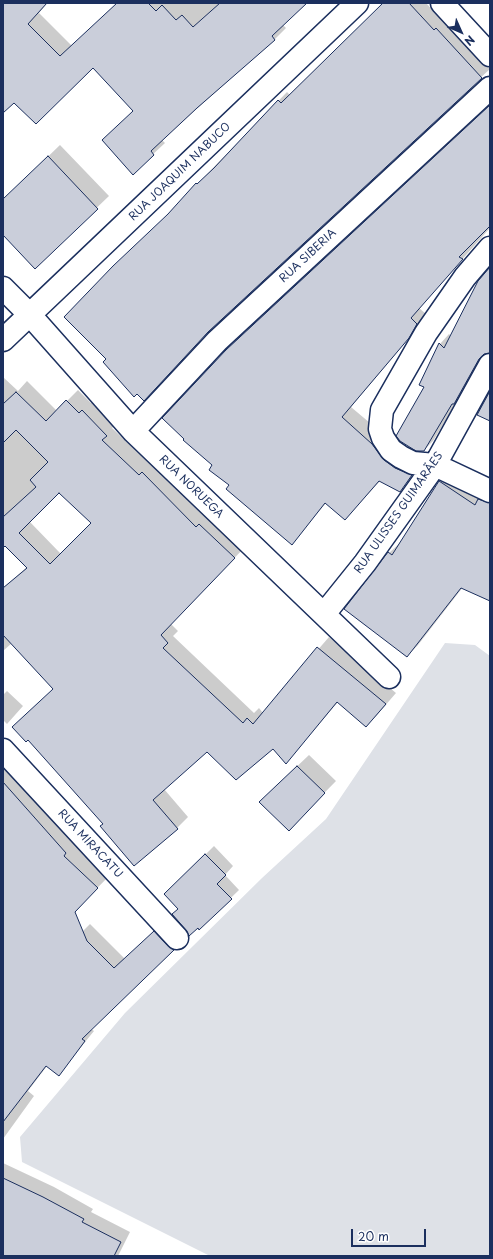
<!DOCTYPE html>
<html>
<head>
<meta charset="utf-8">
<style>
  body { margin:0 }
  #map { position:relative; width:493px; height:1259px; overflow:hidden; background:#fff; font-family:"Playpen Sans",sans-serif }
  canvas { display:block }
  .frame { position:absolute; inset:0; border:4px solid #1b2f5e; pointer-events:none }
  .north { position:absolute; left:441px; top:12px; width:40px; height:40px; -webkit-text-stroke:3px #fff; paint-order:stroke; rotate:135deg; font-size:11px; font-weight:700; line-height:16px; text-align:center; color:#1b2f5e }
  .north::after { content:''; display:block; margin:auto; width:14px; height:18px; background:#1b2f5e; clip-path:polygon(50% 0,100% 100%,50% 72%,0 100%) }
  .scale { position:absolute; left:351px; top:1229px; width:75px; height:18px; box-sizing:border-box; border:2px solid #1b2f5e; border-top:0; padding-left:5px; font-size:12px; line-height:14px; white-space:nowrap; color:#1b2f5e; -webkit-text-stroke:3px #fff; paint-order:stroke }
</style>
</head>
<body>
<div id="map">
<canvas width="493" height="1259"></canvas>
<div class="frame"></div>
<div class="north">N</div>
<div class="scale">20 m</div>
</div>
<script>
const g = document.querySelector('canvas').getContext('2d');
g.lineJoin = 'round';
function fillPath(path, color) {
  g.fillStyle = color;
  g.fill(path, 'evenodd');
}
function toPath(rows) {
  const path = new Path2D();
  for (const r of rows) {
    path.moveTo(r[0], r[1]);
    for (let i = 2; i < r.length; i += 2) path.lineTo(r[i], r[i + 1]);
  }
  return path;
}
function stroke(path, color, width, dash) {
  g.strokeStyle = color;
  g.lineWidth = width;
  g.lineCap = dash ? 'butt' : 'round';
  g.setLineDash(dash || []);
  g.stroke(path);
}
function drawText(font, color, halo, rows, align = 'center') {
  g.font = font + ' "Playpen Sans",sans-serif';
  g.lineWidth = 3;
  g.setLineDash([]);
  g.textBaseline = 'middle';
  g.strokeStyle = halo;
  g.fillStyle = color;
  for (const [text, x, y, turn = 0] of rows) {
    g.save();
    g.translate(x, y);
    g.rotate((+turn || 0) * Math.PI / 180);
    g.textAlign = isNaN(turn) ? turn : align;
    if (halo) g.strokeText(text, 0, 0);
    g.fillText(text, 0, 0);
    g.restore();
  }
}
fillPath(toPath([
  [445,643,475,645,490,656,490,1256,210,1256,22,1162,20,1137,125,1013,262,878,326,819]
]), '#dee1e7');
fillPath(toPath([
  [3,3,47,3,39,13,72,46,118,3,306,3,283,25,286,28,275,39,162,140,165,143,133,173,134,110,93,66,14,101,3,111],
  [384,3,426,3,443,21,445,20,490,69,137,393,107,359,172,210,287,92,290,95],
  [490,105,490,228,419,308,426,314,418,327,351,407,421,466,400,491,380,481,345,519,326,503,292,543,231,485,214,465,237,340],
  [60,145,109,196,35,267,3,234,3,200],
  [490,269,490,352,486,353,463,394,458,400,433,441,424,450,426,387,420,384,440,344,449,334,451,336],
  [3,377,18,391,27,381,57,411,78,390,91,403,94,400,117,424,112,428,151,465,154,462,245,547,171,624,178,631,173,636,254,713,259,708,263,713,329,637,396,693,377,715,366,726,338,702,286,762,273,748,207,750,164,789,188,817,177,828,104,824,54,689,12,643,3,651,3,588,27,567,3,542],
  [59,492,92,523,61,554,29,521],
  [451,471,490,489,490,600,463,587,418,645,407,656,346,609,389,553,401,542,426,504,424,504,440,482],
  [7,691,23,706,7,724,3,720,3,695],
  [309,755,336,781,289,829,272,790],
  [3,761,109,876,68,918,3,846],
  [214,846,233,866,225,875,239,890,199,929,166,894],
  [3,878,71,943,90,924,125,959,164,922,183,940,91,1029,94,1031,59,1074,47,1066,28,1091,34,1096,3,1139],
  [3,1163,54,1187,93,1209,91,1212,130,1232,118,1256,3,1256]
]), '#0003');
const building = toPath([
  [3,3,47,3,28,24,60,56,117,3,148,3,156,11,162,5,176,20,182,15,193,27,220,3,307,3,272,36,275,40,197,108,151,151,154,155,133,175,102,140,133,111,93,68,36,124,14,103,3,113,3,3],
  [383,3,409,3,434,30,436,28,482,78,208,332,144,401,137,394,134,397,103,362,106,359,64,317,113,266,168,214,196,183,197,184,214,168,278,100,281,103,383,3],
  [490,105,490,226,459,257,463,259,411,318,417,324,409,338,342,417,372,444,384,460,395,468,412,475,400,492,379,481,345,520,325,503,292,545,226,489,229,485,209,470,212,465,183,440,184,439,162,418,226,350,490,105],
  [48,156,98,209,35,269,3,235,3,199,48,156],
  [490,267,490,353,484,354,479,359,454,404,452,404,424,451,416,451,400,441,396,436,424,387,419,385,439,343,444,348,478,281,490,267],
  [490,391,490,421,477,415,490,391],
  [16,392,46,421,66,400,79,413,82,410,107,436,102,440,139,475,142,472,196,527,199,524,235,558,161,635,168,643,163,648,243,723,247,718,253,724,317,647,386,704,366,727,337,702,286,764,273,749,236,780,207,752,153,800,178,829,134,866,100,826,103,824,28,740,26,742,12,727,53,689,3,635,3,588,27,568,5,546,3,548,3,517,36,487,30,480,48,462,16,430,3,443,3,404,16,392],
  [59,493,91,523,50,564,19,533,59,493],
  [439,481,475,505,478,499,490,503,490,601,461,588,407,657,344,609,388,552,392,555,439,481],
  [297,766,325,793,289,831,259,802,297,766],
  [3,782,66,853,64,856,98,888,75,912,87,941,114,968,154,931,168,946,174,950,82,1039,85,1041,59,1076,46,1066,3,1122,3,782],
  [205,854,226,875,217,884,232,899,199,930,198,928,189,936,186,930,172,914,178,909,164,894,205,854],
  [3,1178,43,1197,84,1219,82,1222,121,1242,114,1256,3,1256,3,1178]
]);
fillPath(building, '#caceda');
stroke(building, '#1b2f5e', 1);
const minor = toPath([
  [442,3,490,55],
  [490,248,465,277,426,333,382,410,380,429,383,438,391,450,401,457,413,463,435,465,490,491],
  [3,288,30,315,133,431,389,677],
  [3,340,357,3],
  [133,431,217,341,490,88],
  [324,614,365,563,435,465,490,365],
  [3,750,177,938]
]);
stroke(minor, '#1b2f5e', 25);
stroke(minor, '#fff', 22);
drawText('11px', '#1b2f5e', '#fff', [
  ["RUA JOAQUIM NABUCO",180,172,-44],
  ["RUA SIBERIA",308,256,-43],
  ["RUA NORUEGA",191,487,44],
  ["RUA ULISSES GUIMARÃES",399,513,-55],
  ["RUA MIRACATU",90,844,47]
]);
</script>
</body>
</html>
